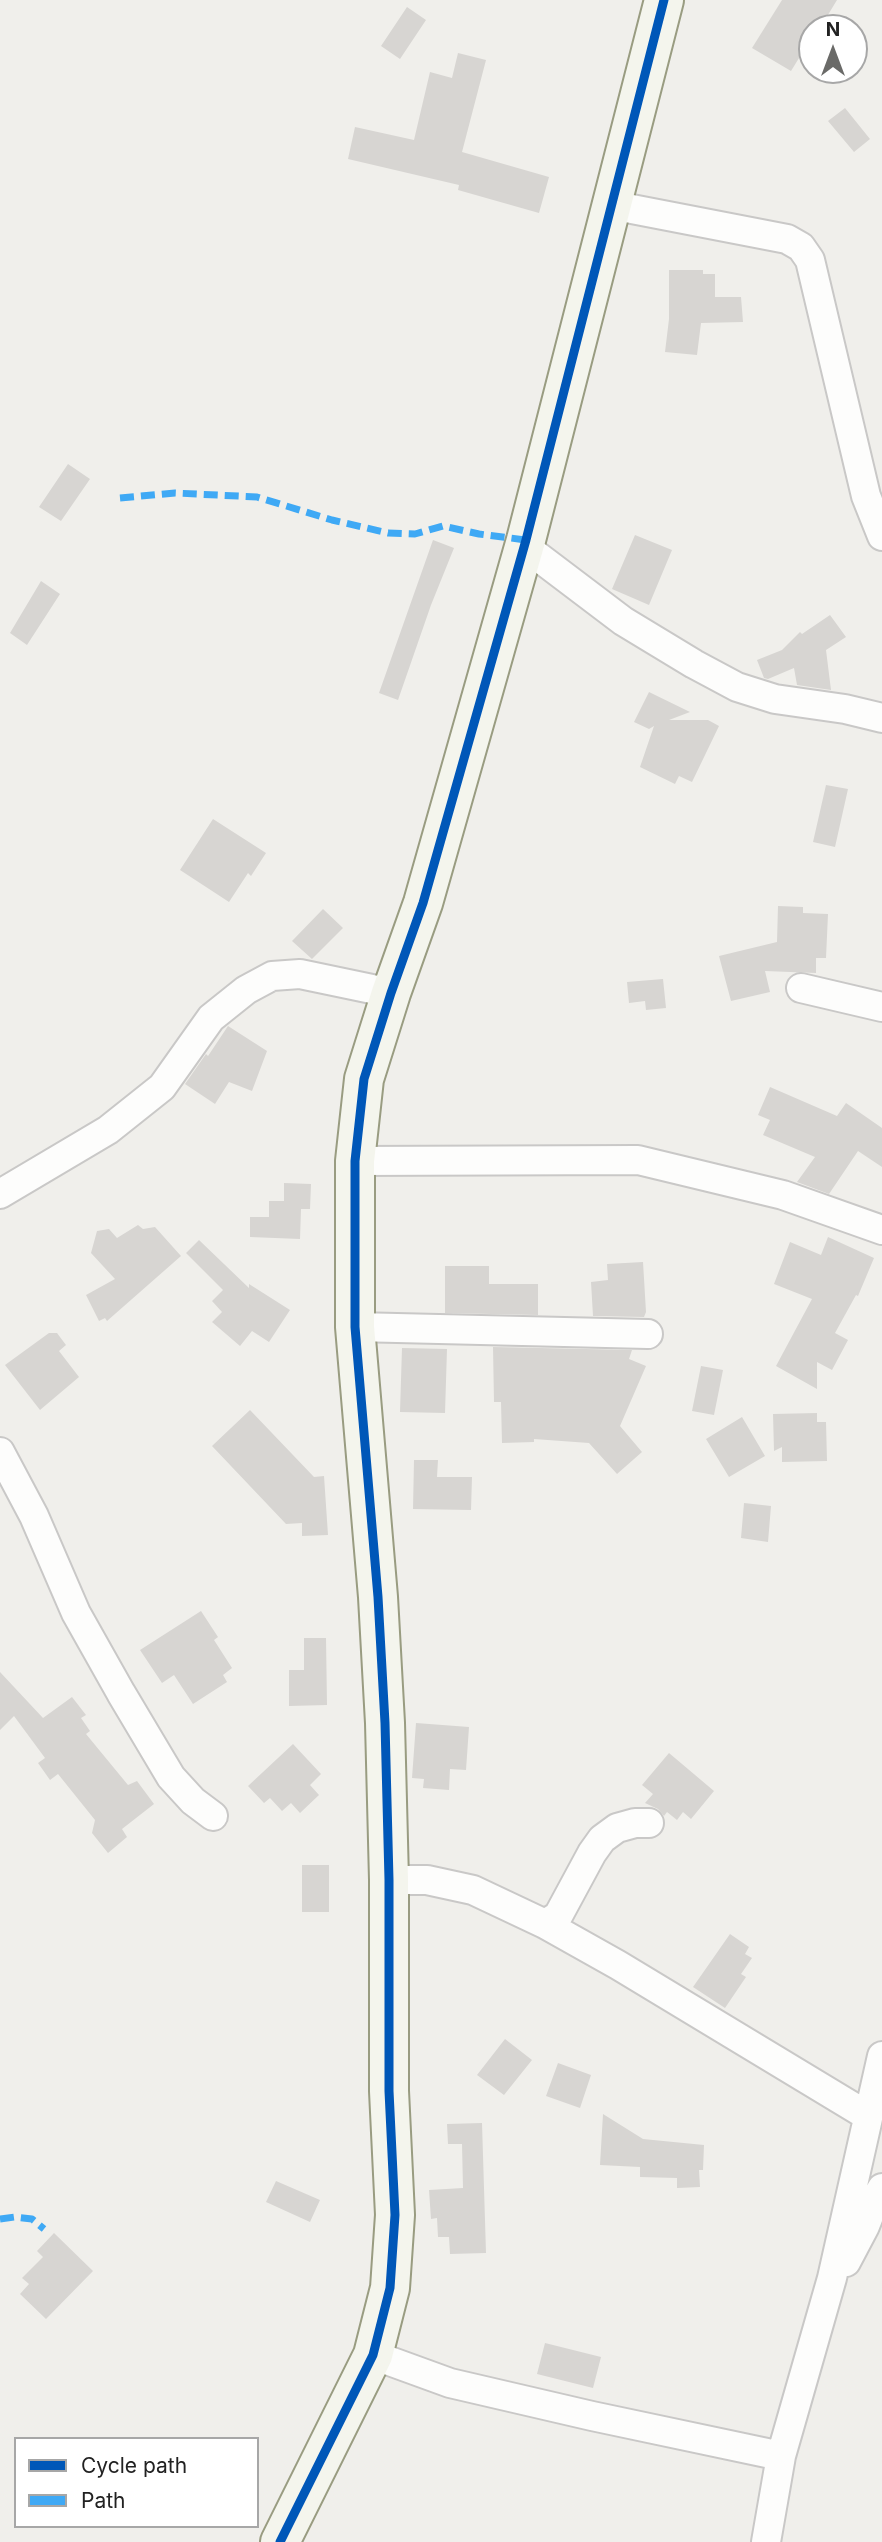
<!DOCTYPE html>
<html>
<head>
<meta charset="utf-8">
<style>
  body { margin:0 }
  #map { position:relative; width:882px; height:2542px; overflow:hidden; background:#f0efeb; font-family:Inter,sans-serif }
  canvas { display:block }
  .legend { position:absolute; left:14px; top:2437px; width:245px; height:91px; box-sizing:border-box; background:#fff; border:2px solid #a7a7a7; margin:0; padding:9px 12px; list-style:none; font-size:21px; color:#222 }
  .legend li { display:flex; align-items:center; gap:14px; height:35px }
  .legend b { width:35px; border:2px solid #a7a7a7 }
  .north { position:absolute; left:798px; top:14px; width:70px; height:70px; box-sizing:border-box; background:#fff; border:2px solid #a7a7a7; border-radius:50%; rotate:0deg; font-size:19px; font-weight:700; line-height:28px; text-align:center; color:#222 }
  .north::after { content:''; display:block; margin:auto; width:24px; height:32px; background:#6a6a68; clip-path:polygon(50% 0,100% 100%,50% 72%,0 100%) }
</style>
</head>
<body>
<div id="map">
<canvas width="882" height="2542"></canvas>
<ul class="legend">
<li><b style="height:9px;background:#0057b8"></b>Cycle path</li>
<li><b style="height:9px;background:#3fa9f5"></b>Path</li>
</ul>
<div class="north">N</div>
</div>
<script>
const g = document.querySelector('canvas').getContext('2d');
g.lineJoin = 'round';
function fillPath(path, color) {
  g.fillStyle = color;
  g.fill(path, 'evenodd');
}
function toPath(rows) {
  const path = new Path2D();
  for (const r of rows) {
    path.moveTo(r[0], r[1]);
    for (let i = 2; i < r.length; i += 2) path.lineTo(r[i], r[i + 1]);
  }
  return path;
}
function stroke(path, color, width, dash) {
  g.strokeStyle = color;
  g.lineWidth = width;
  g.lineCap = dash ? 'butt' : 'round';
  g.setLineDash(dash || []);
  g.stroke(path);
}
fillPath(toPath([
  [782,0,837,0,820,28,812,28,812,37,791,71,752,48],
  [407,7,426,20,400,59,381,46],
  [458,53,486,60,462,152,549,177,539,213,458,190,459,185,348,159,355,127,414,140,430,72,452,78],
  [845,108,870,139,854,152,828,121],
  [669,270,703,270,703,274,715,274,715,297,741,297,743,322,701,323,697,355,665,352,669,319],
  [68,464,90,479,61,521,39,507],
  [635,535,672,550,649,605,612,589],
  [433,540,454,548,431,605,398,700,379,693],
  [41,581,60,594,27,645,10,633],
  [830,615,846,637,826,650,831,690,797,685,794,668,768,679,764,678,757,660,782,650,800,632,802,634],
  [649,692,690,712,669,720,708,720,719,726,692,782,679,776,675,784,640,767,654,726,649,729,634,722],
  [826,785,848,789,835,847,813,842],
  [213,819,266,853,251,876,248,873,229,902,180,870],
  [778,906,803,907,803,913,828,914,826,958,816,958,816,973,765,971,770,992,731,1001,719,956,777,942],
  [323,909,343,928,312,959,292,941],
  [663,979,666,1008,646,1010,645,1001,629,1003,627,982],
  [228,1026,267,1051,252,1091,229,1082,215,1104,185,1084,206,1054,208,1056],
  [770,1087,837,1116,846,1103,882,1128,882,1167,858,1151,829,1194,797,1182,815,1157,763,1135,770,1120,758,1115],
  [284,1183,311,1184,310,1209,301,1209,300,1239,250,1237,250,1217,269,1217,269,1201,284,1201],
  [138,1225,143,1229,155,1227,181,1256,107,1321,105,1318,99,1321,86,1295,115,1279,91,1253,97,1231,109,1229,117,1238],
  [828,1237,874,1258,858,1296,856,1295,835,1333,848,1340,832,1370,817,1362,817,1389,776,1366,812,1299,774,1284,790,1242,821,1255],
  [199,1240,249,1288,249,1284,290,1310,269,1342,252,1331,240,1346,212,1322,222,1312,212,1301,223,1290,186,1253],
  [643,1262,646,1312,644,1317,593,1316,591,1282,608,1280,607,1264],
  [445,1266,489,1266,489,1284,538,1284,538,1315,445,1313],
  [49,1333,57,1333,66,1345,59,1351,79,1377,40,1410,5,1365],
  [493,1347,632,1350,629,1359,646,1366,620,1426,642,1452,617,1474,589,1443,534,1439,534,1442,502,1443,501,1402,494,1402],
  [402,1348,447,1349,445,1413,400,1412],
  [701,1366,723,1370,714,1415,692,1411],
  [250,1410,314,1477,324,1476,328,1535,302,1536,302,1523,286,1524,212,1446],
  [817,1413,817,1422,826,1422,827,1461,782,1462,782,1447,774,1451,773,1414],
  [742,1417,765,1456,729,1477,706,1439],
  [414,1460,438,1460,437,1477,472,1477,471,1510,413,1509],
  [744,1503,771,1506,768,1542,741,1538],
  [201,1611,218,1637,214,1640,232,1668,223,1675,227,1682,193,1704,174,1675,162,1683,140,1650],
  [304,1638,326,1638,327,1705,289,1706,289,1670,304,1670],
  [0,1672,43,1718,72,1697,86,1715,81,1718,90,1731,86,1734,128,1785,137,1781,154,1804,122,1829,127,1837,108,1853,92,1833,95,1820,58,1774,50,1780,38,1763,45,1758,14,1716,0,1730],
  [416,1723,469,1727,466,1770,450,1769,449,1790,423,1788,424,1779,412,1778],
  [293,1744,321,1774,310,1785,319,1795,300,1813,291,1803,282,1811,270,1798,264,1803,248,1786],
  [669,1753,714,1791,691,1819,683,1812,677,1820,667,1812,664,1816,658,1809,645,1803,653,1794,642,1785],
  [302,1865,329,1865,329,1912,302,1912],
  [730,1934,749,1947,745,1954,752,1958,741,1974,746,1977,725,2008,693,1987],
  [505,2039,532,2060,504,2095,477,2075],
  [558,2063,591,2075,580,2108,546,2096],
  [603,2114,643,2139,704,2145,703,2170,699,2170,700,2187,677,2188,677,2178,640,2177,640,2167,600,2165],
  [482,2123,486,2253,450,2254,449,2237,438,2237,437,2218,431,2219,429,2190,463,2188,462,2144,448,2144,447,2124],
  [276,2181,320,2200,310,2222,266,2202],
  [54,2233,93,2271,46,2319,20,2294,29,2284,22,2278,43,2257,37,2251],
  [545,2343,601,2357,593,2388,537,2374]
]), '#d7d5d2');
const street = toPath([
  [611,205,787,239,801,247,810,260,866,496,882,536],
  [524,546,623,621,694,664,737,687,775,699,845,709,882,718],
  [801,988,882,1007],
  [355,1161,638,1160,783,1195,882,1230],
  [0,1194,108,1130,162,1087,211,1018,246,990,272,976,300,974,391,993],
  [355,1327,648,1334],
  [0,1452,34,1516,76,1613,121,1693,171,1777,193,1801,213,1816],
  [389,1880,427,1880,473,1890,545,1924,618,1965,868,2116],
  [545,1924,558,1916,592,1853,602,1839,617,1828,635,1823,649,1823],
  [846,2262,865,2226,876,2198,882,2188],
  [373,2355,450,2383,592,2416,781,2456],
  [766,2542,781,2456,832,2278,882,2056]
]);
const secondary = toPath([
  [280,2542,373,2355,390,2288,395,2215,389,2091,389,1880,385,1723,378,1597,355,1327,355,1161,364,1079,391,993,423,903,526,540,664,0]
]);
stroke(street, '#c9c8c7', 32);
stroke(secondary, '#999c81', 42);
stroke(street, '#fdfdfc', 28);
stroke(secondary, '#f4f5ed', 38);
stroke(toPath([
  [120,498,175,493,257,497,332,520,388,533,415,534,443,526,479,534,526,540],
  [0,2219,15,2217,32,2219,44,2229]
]), '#3fa9f5', 7, [14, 7]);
stroke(toPath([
  [280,2542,373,2355,390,2288,395,2215,389,2091,389,1880,385,1723,378,1597,355,1327,355,1161,364,1079,391,993,423,903,526,540,664,0]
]), '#0057b8', 9);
</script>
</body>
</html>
